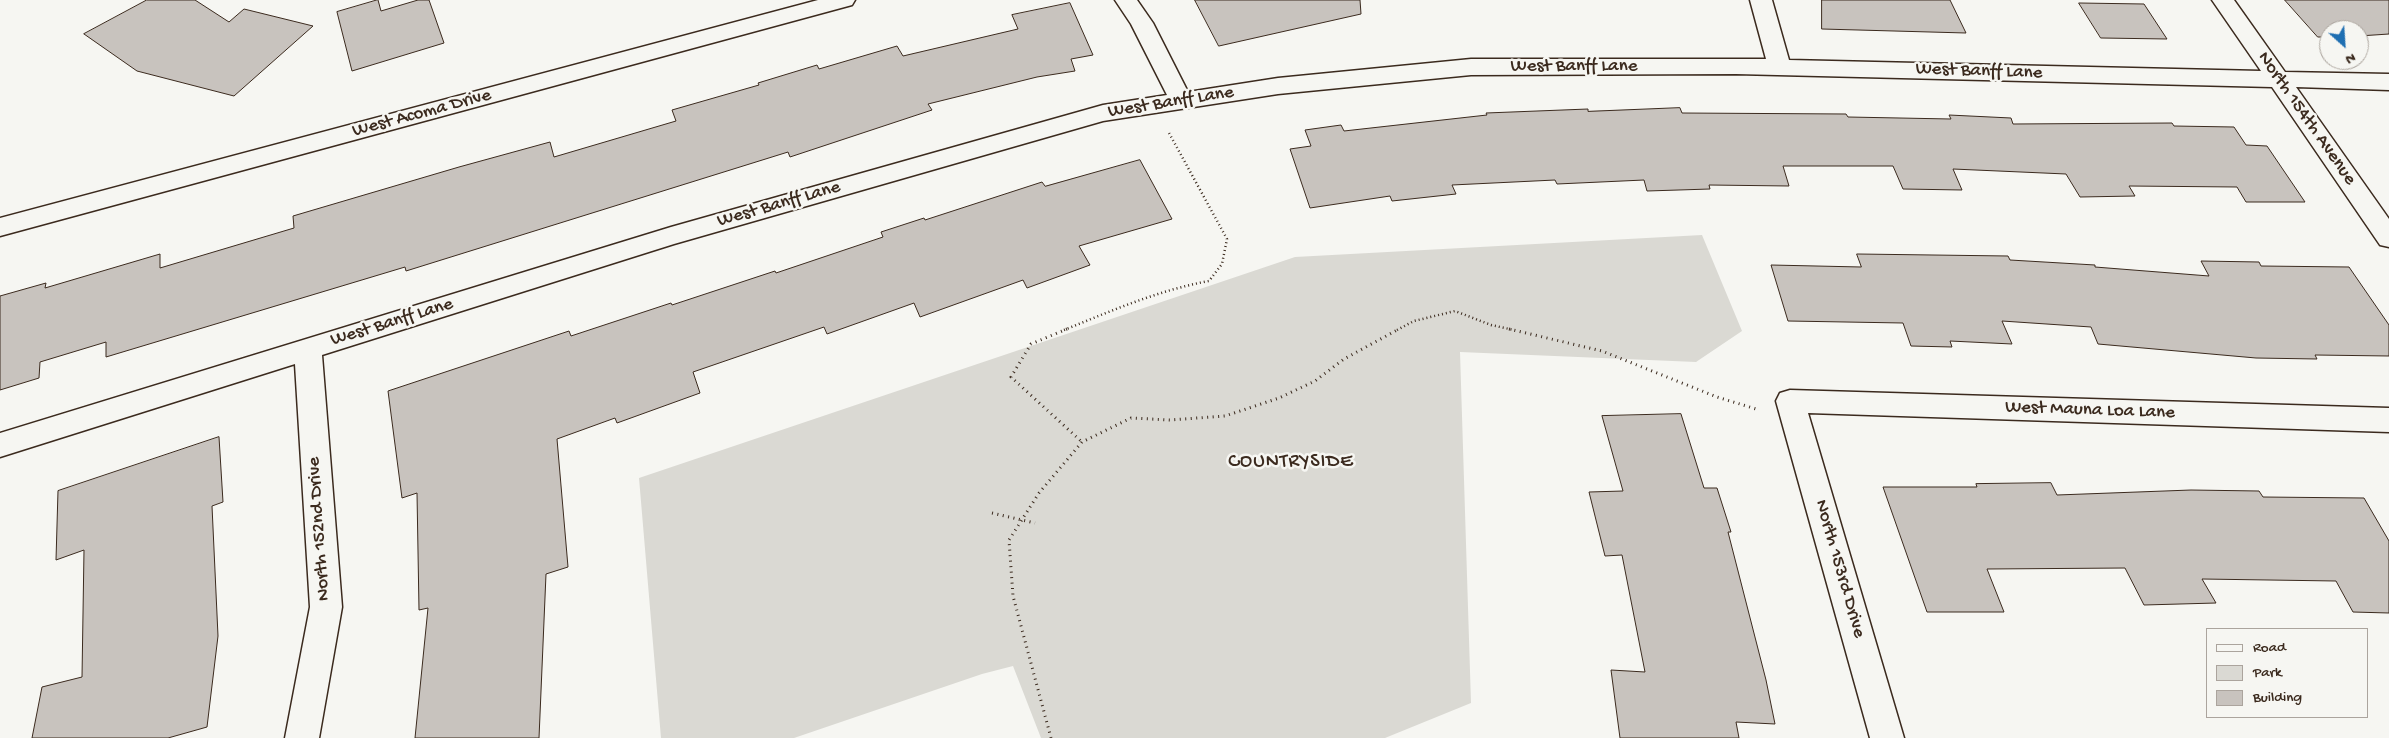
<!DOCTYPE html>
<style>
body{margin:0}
#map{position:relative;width:2389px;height:738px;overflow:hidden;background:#f6f6f2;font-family:"Gochi Hand",sans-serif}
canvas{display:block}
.legend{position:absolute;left:2206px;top:628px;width:162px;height:90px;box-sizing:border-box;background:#f6f6f2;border:1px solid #aba49d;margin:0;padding:6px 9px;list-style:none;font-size:15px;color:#3b2a1e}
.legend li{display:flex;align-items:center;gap:10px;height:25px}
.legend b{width:25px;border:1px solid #aba49d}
.north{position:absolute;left:2319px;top:20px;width:50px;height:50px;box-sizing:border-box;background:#f6f6f2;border:1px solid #aba49d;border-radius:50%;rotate:154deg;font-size:14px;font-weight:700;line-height:20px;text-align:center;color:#3b2a1e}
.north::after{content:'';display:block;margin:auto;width:18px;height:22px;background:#1f6fb2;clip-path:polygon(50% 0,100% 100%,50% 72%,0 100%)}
</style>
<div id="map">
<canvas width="2389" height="738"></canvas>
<ul class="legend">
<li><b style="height:6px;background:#f6f6f2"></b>Road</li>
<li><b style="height:14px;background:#dad9d3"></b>Park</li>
<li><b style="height:14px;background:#c8c3be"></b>Building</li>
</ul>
<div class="north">N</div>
</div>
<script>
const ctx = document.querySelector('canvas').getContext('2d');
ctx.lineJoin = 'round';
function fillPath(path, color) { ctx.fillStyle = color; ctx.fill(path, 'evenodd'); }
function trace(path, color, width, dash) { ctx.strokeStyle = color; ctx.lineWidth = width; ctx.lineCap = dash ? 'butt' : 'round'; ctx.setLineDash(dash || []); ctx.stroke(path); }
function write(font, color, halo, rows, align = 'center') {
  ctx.font = font + ' "Gochi Hand",sans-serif'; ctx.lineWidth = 5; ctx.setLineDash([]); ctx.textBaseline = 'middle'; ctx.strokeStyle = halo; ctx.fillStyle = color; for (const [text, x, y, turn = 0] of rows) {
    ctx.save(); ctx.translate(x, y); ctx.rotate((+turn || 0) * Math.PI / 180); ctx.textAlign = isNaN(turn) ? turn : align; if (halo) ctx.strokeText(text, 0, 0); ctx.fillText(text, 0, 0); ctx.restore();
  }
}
fillPath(new Path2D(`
 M1702,235L1742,331L1696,362L1460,352L1471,703L1385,738H1041L1013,666L982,674L794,738H661L639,478L1295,257Z`), '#dad9d3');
const building = new Path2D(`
 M147,0H195L229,22L244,9L313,26L234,96L137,71L84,34Z
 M378,0L381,11L418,0H429L444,43L352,71L337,12Z
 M1195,0H1360L1361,14L1219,46Z
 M1822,0H1950L1966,33L1822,29Z
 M2285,0H2389V34L2359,36V30H2329V37H2318Z
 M1070,3L1093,55L1071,59L1075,71L1037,77L928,104L932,110L790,157L788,152L406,271L405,267L106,357V342L40,362L39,378L0,390V296L46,283L45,288L160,254V268L294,228L293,216L459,167L550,142L554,157L676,121L672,110L759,85L758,83L817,65L819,69L897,46L903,56L1018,29L1012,15Z
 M2079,3L2144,4L2167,39L2101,38Z
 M1680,108L1682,113L1846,114L1848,117L1951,119L1949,115L2011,118L2013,124L2172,123L2174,126L2234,127L2246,145L2267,146L2305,202H2246L2237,187L2129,186L2135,196L2080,197L2066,174L1953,169L1962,190L1903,189L1893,166H1783L1789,186L1709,185L1710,189L1647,191L1644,180L1557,184L1555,180L1452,185L1456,194L1392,201L1390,196L1310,208L1290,149L1311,146L1305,130L1341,125L1344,131L1487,115L1486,113L1588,109V111Z
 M1140,160L1172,219L1079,246L1090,265L1027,288L1023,280L920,317L914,303L827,334L824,327L693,372L700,393L617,423L615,418L557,439L568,567L546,574L539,738H415L428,608L419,610L417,493L402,498L388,391L569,331L571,336L671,303L672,305L775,271L776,273L883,237L881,232L924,218L925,220L1042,182L1045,186Z
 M1857,254L2008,256L2010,260L2095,265V267L2209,276L2201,261L2259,262L2261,266L2349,267L2389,325V356L2315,355L2317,359L2256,358L2098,344L2091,327L2002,321L2012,344L1950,341L1952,347L1911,346L1903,323L1788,321L1771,265L1861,267Z
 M1681,414L1704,488H1717L1731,532H1728L1766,680L1775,724L1736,722L1739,738H1620L1611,670L1645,672L1622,555L1605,556L1589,492L1623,491L1602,416Z
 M219,437L223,502L212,506L218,636L207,727L168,738H32L42,687L82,677L84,550L56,560L58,491Z
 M2051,483L2057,495L2191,490L2259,491L2263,497L2364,498L2389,541V613L2353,612L2336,581L2202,579L2216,603L2144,605L2125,568L1987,569L2004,612H1927L1883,487H1977L1976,484Z`);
fillPath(building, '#c8c3be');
trace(building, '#3b2a1e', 1);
const street = new Path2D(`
 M1115,0H1137L1153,23L1188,92L1278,78L1471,59H1766L1750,0H1772L1789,60L2261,71L2212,0H2234L2285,72L2389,74V90L2296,87L2389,219V247L2380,245L2272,87L1736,74L1471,75L1278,94L1103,121L674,244L322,355L342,607L319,738H285L310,607L295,364L0,457V433L671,227L1103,105L1167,95L1131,24Z
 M1790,390L2389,408V432L1808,413L1904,738H1870L1776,401L1780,393Z`);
const secondary = new Path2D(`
 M818,0H855L852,5L0,236V218Z`);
trace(street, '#3b2a1e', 3);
trace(secondary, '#3b2a1e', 3);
trace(new Path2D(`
 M1064,330C1111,311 1159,290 1209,281L1222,264L1227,239L1169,133
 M1397,330L1414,321L1455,311L1491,325L1514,330`), '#3b2a1e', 2.5, [1, 3]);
trace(new Path2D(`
 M1067,329L1031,344L1011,377L1082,442
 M1509,329L1602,351L1717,397L1756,409
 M992,513L1035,523
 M1051,738L1013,596L1009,540L1039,493L1082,442L1131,418L1170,420L1225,416L1279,398L1315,381L1344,359L1399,329`), '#3b2a1e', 3, [1, 4.5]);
fillPath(street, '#f6f6f2');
fillPath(secondary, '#f6f6f2');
write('19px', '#3b2a1e', '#f6f6f2', [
 ["West Banff Lane",1574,67],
 ["West Banff Lane",1979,72,2],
 ["West Banff Lane",1171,103,-9],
 ["West Acoma Drive",422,114,-15],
 ["North 154th Avenue",2306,119,55],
 ["West Banff Lane",779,205,-16],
 ["West Banff Lane",392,323,-17],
 ["West Mauna Loa Lane",2090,411,2],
 ["North 152nd Drive",320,529,-94],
 ["North 153rd Drive",1839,569,74]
]);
ctx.letterSpacing = '1px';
write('20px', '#3b2a1e', '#f6f6f2', [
 ["COUNTRYSIDE",1291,463]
]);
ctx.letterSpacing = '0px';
</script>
